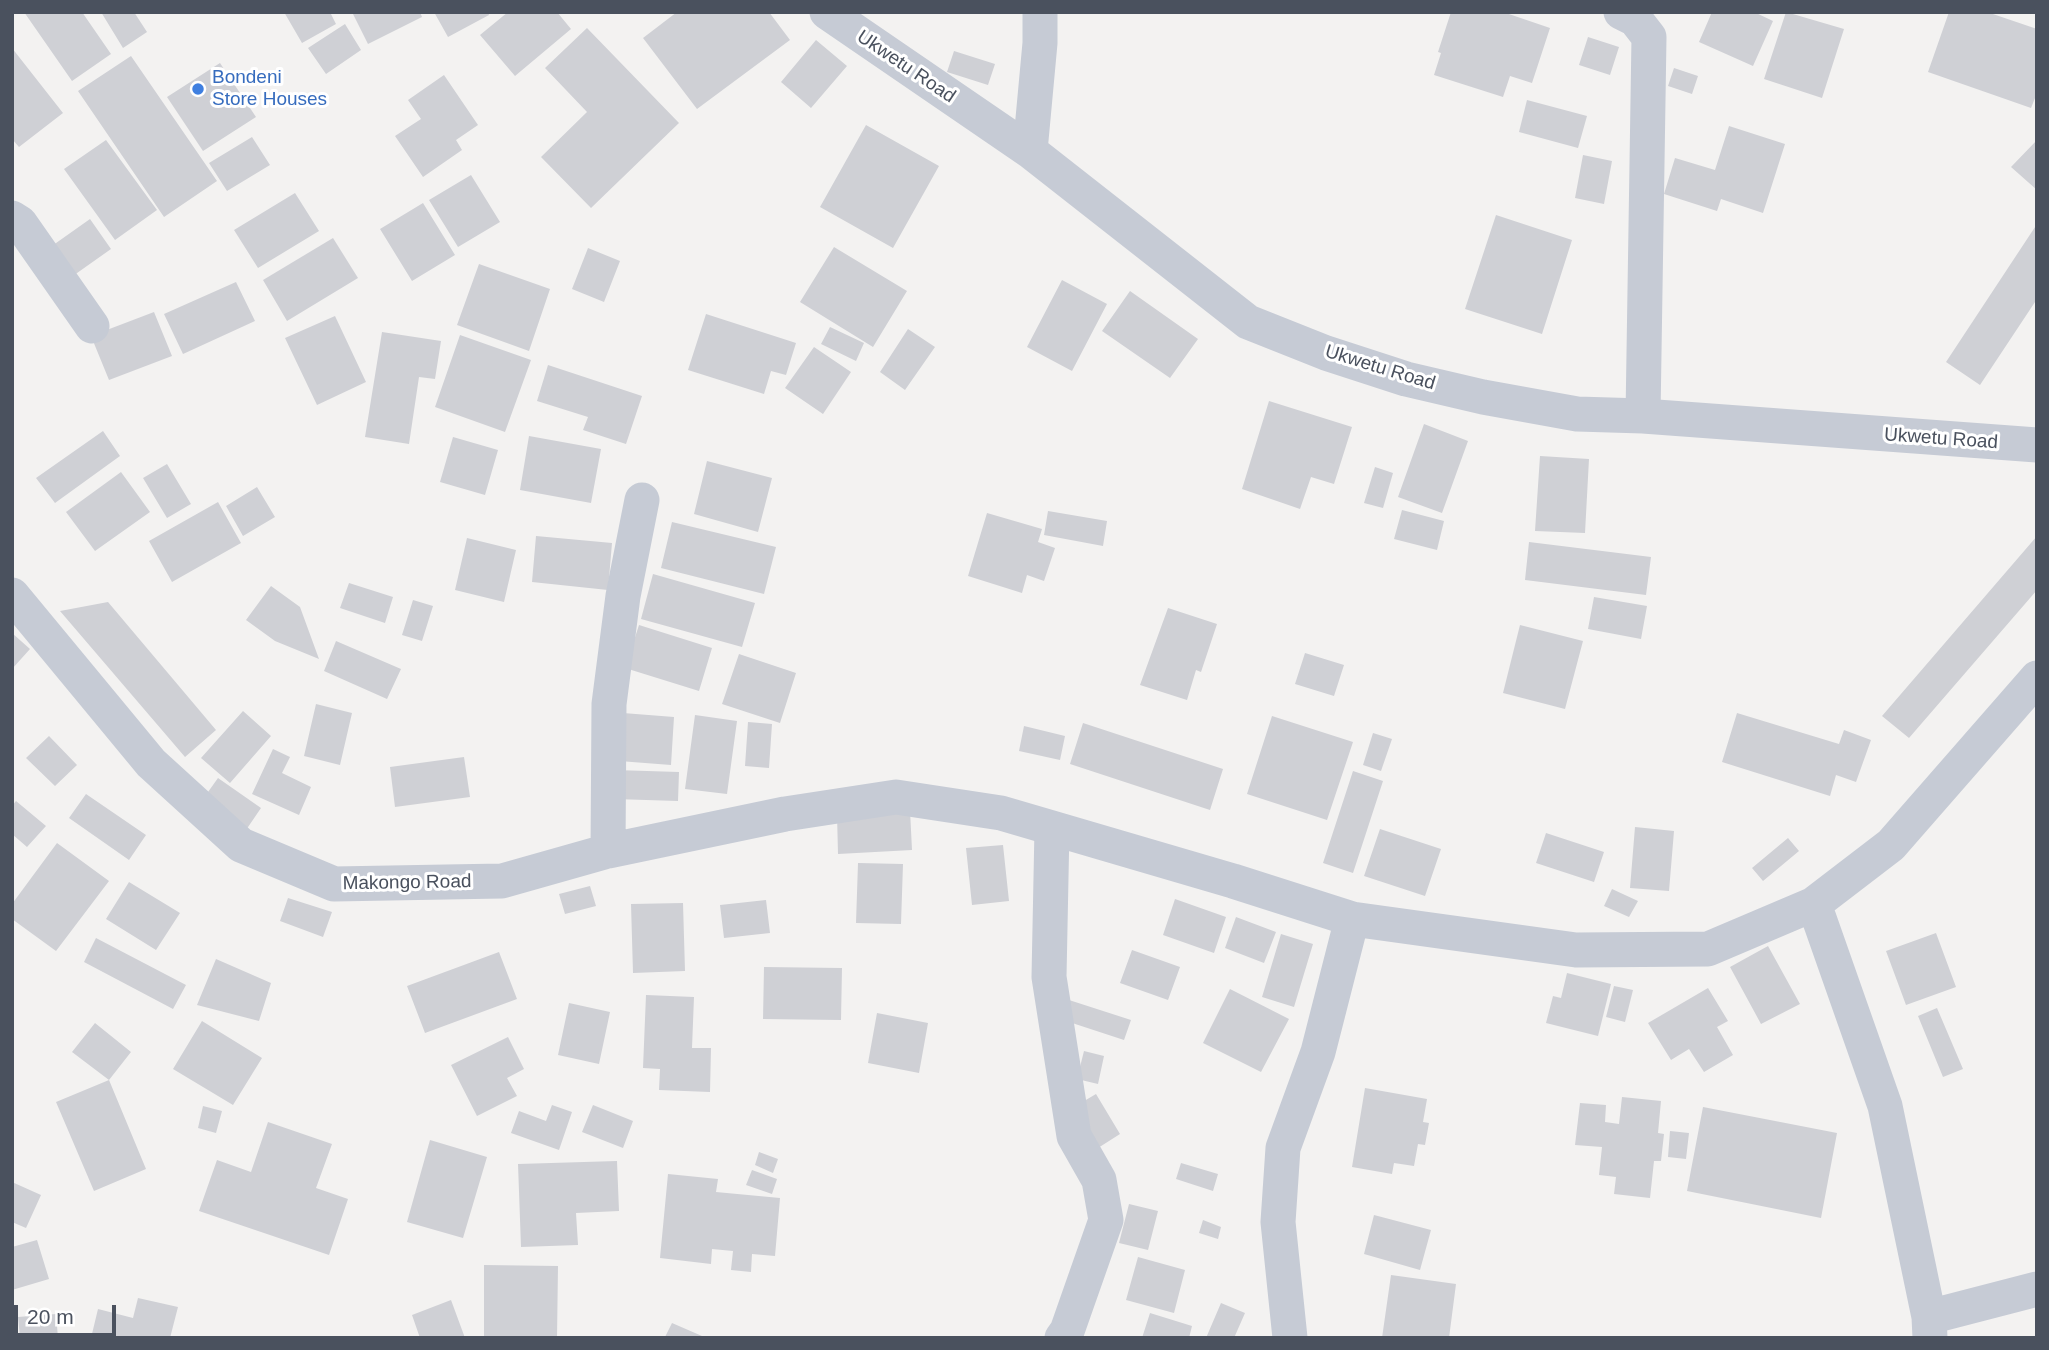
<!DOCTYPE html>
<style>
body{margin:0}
#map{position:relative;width:2049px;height:1350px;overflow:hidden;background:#f3f2f1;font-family:Helvetica,sans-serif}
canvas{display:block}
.frame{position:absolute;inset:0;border:14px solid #4a515e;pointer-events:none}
.scale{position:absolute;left:14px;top:1305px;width:102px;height:32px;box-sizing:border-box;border:4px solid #4a515e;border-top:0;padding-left:9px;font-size:21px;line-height:24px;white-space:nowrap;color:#4a515e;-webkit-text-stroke:5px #fff;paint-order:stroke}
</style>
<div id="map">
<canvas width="2049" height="1350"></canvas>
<div class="frame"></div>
<div class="scale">20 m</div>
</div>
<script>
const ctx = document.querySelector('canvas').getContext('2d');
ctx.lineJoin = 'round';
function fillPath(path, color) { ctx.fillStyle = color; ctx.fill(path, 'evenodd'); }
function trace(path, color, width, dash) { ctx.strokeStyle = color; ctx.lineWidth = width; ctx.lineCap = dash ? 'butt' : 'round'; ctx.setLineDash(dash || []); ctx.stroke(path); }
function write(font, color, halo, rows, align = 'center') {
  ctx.font = font + ' Helvetica,sans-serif'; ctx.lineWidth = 6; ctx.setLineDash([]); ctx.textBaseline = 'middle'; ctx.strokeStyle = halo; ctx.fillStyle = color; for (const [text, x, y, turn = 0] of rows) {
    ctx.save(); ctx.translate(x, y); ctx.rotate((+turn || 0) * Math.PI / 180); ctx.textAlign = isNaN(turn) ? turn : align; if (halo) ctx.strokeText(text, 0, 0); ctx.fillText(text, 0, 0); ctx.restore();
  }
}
fillPath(new Path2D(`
 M24,12H82L111,54L72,81Z
 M101,12H134L147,32L123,48Z
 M284,12H330L336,24L302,43Z
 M352,12H420L422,17L368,44Z
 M434,12H488L489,15L448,37Z
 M508,12H557L571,29L515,76L480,35Z
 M677,12H769L790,40L697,109L643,38Z
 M1451,12H1503L1550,28L1532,83L1510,76L1503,97L1434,75L1441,53L1438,52Z
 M1712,12H1754L1773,21L1753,66L1699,42Z
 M1786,12L1844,29L1822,98L1764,79Z
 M1949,12H1987L2037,29V93L2031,108L1928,72Z
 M345,24L361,50L326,74L308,48Z
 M587,28L679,123L591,208L541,157L587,112L545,68Z
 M1588,37L1619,47L1610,75L1579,65Z
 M816,40L847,66L811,108L781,82Z
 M12,48L63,113L19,147L12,139Z
 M954,51L995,64L988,85L947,72Z
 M131,56L217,181L164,217L78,91Z
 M220,63L256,117L203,151L167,97Z
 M1674,68L1698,76L1692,94L1668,86Z
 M444,75L478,125L456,140L462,150L423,177L395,136L421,119L408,100Z
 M1527,100L1587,116L1578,148L1519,132Z
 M866,125L939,166L893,248L820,207Z
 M1729,126L1785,144L1763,213L1721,199L1717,211L1664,194L1675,158L1715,170Z
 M252,137L270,165L227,191L209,163Z
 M106,140L157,210L115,240L64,169Z
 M2037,140V190L2011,167Z
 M1583,155L1612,161L1604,204L1575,198Z
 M471,175L500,222L458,247L429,200Z
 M295,193L319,231L258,268L234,230Z
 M423,203L455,255L412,281L380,229Z
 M1496,215L1572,240L1542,334L1465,309Z
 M90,219L111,249L70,278L49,248Z
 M2037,224V299L1980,385L1946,362Z
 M333,238L358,278L287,321L263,280Z
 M834,247L907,291L873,347L800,302Z
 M588,248L620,261L604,302L572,289Z
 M479,264L550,289L529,351L457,325Z
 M1062,280L1107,304L1072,371L1027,347Z
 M236,282L255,321L183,354L164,314Z
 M1130,291L1198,339L1170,378L1102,331Z
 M154,312L172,356L109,380L91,336Z
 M706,314L796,343L786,375L771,371L764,394L688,370Z
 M335,316L366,382L317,405L285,338Z
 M830,327L864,343L856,361L821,344Z
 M908,329L935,347L905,390L880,372Z
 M382,332L441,341L435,379L419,377L409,444L365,437Z
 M460,335L531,360L505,432L435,407Z
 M814,347L851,372L823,414L785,388Z
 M548,365L642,396L626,444L583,430L588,417L537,401Z
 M1269,401L1352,427L1334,484L1311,477L1300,509L1242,489Z
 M1424,424L1468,441L1442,513L1398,497Z
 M103,431L120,456L55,503L36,478Z
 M529,436L601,449L591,503L520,490Z
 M453,437L498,450L485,495L440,482Z
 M1540,456L1589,459L1585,533L1535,531Z
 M707,461L772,478L758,532L694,514Z
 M167,464L191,504L167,518L143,478Z
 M1375,467L1393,473L1383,508L1364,503Z
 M121,472L150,512L95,551L66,512Z
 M257,487L275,517L243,536L226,506Z
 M218,502L241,543L172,582L149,541Z
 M1402,510L1444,521L1437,550L1394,539Z
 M1048,511L1107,521L1103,546L1044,535Z
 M987,513L1042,529L1038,542L1055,548L1044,581L1027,575L1022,593L968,576Z
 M672,522L776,547L764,594L661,568Z
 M536,536L612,543L608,590L532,582Z
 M2037,536V590L1909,738L1882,716Z
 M467,538L516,550L504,602L455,590Z
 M1529,542L1651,557L1646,595L1525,580Z
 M653,574L755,603L742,647L641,619Z
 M349,583L393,597L385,623L340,608Z
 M271,586L300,607L319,659L275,641L246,620Z
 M1594,597L1647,606L1641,639L1588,629Z
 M413,600L433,606L422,641L402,635Z
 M108,602L216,730L185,757L60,611Z
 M1168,608L1217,624L1201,672L1196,670L1187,700L1140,685Z
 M639,625L712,648L699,691L625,668Z
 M1520,625L1583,641L1565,709L1503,693Z
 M12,633L30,649L12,669Z
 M336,641L401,669L387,699L324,671Z
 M1305,653L1344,665L1334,696L1295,684Z
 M739,654L796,673L780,723L722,704Z
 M316,704L352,713L340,765L304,756Z
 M243,711L271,736L230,783L201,758Z
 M623,713L674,717L671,765L619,761Z
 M1737,713L1839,744L1844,730L1871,740L1856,782L1836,775L1830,796L1722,762Z
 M695,715L737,721L727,794L685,789Z
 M1272,716L1353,742L1327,820L1247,794Z
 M748,722L772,724L769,768L745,766Z
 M1083,723L1223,769L1210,810L1070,764Z
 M1024,726L1065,736L1060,760L1019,751Z
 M1373,733L1392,739L1381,771L1363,765Z
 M49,736L77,765L55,786L26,758Z
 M273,749L290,757L282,773L311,787L299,815L252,794Z
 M464,757L470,797L395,807L390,767Z
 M615,770L679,772L678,801L614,799Z
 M1353,771L1383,781L1353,873L1323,863Z
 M218,778L261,808L246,830L203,799Z
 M86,794L146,835L129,860L69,818Z
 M16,801L46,826L27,847L12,834V806Z
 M910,810L912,850L838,854L837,814Z
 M1635,827L1674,831L1669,891L1630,888Z
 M1380,829L1441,849L1425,896L1364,876Z
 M1546,833L1604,852L1594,882L1536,863Z
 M1788,838L1799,851L1763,881L1752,868Z
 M57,843L109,881L56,951L12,919V904Z
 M1003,845L1009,901L972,905L966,848Z
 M858,863L903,864L901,924L856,923Z
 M129,882L180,913L156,950L106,919Z
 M590,886L596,906L565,914L559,894Z
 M1612,889L1638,901L1629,917L1604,906Z
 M288,898L332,912L323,937L280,921Z
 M1175,899L1226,917L1214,953L1163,935Z
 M766,900L770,933L724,938L720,905Z
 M683,903L685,971L633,973L631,904Z
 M1236,917L1276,932L1264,963L1225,948Z
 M1936,933L1956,987L1906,1005L1886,951Z
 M1281,934L1313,944L1294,1007L1262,997Z
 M96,938L186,985L173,1009L84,962Z
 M1768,946L1800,1004L1761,1024L1730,967Z
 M1132,950L1180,967L1168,1000L1120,983Z
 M499,952L517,999L425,1033L407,986Z
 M216,959L271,983L259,1021L197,1005Z
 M764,967L842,968L841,1020L763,1019Z
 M1567,973L1611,984L1598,1036L1546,1023L1553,996L1561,998Z
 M1614,986L1633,990L1625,1022L1606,1017Z
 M1708,988L1728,1021L1717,1027L1733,1055L1704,1072L1689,1049L1671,1060L1648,1023Z
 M1230,989L1289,1019L1261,1072L1203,1043Z
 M646,995L694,997L692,1048H711L710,1092L659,1090L660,1069L643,1068Z
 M1069,1000L1131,1020L1124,1040L1063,1020Z
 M569,1003L610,1012L599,1064L558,1055Z
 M1937,1008L1963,1069L1943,1077L1918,1016Z
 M877,1013L928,1023L919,1073L868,1063Z
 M202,1021L262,1058L233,1105L173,1069Z
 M95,1023L131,1052L109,1080L72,1052Z
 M508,1037L524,1069L507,1078L517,1096L477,1116L451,1065Z
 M1084,1051L1104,1056L1098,1084L1077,1079Z
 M109,1080L146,1169L94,1191L56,1102Z
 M1365,1088L1427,1099L1423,1122L1429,1123L1425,1145L1418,1144L1414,1166L1394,1163L1392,1174L1352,1167Z
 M1096,1094L1120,1134L1098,1148L1074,1107Z
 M1622,1097L1661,1101L1658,1133L1664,1134L1661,1161H1654L1650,1198L1614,1194L1616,1177L1599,1175L1602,1147L1575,1145L1580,1103L1606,1105L1605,1122L1619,1124Z
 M552,1105L572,1112L559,1150L511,1133L519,1111L546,1121Z
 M593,1105L633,1121L623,1148L582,1132Z
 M203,1106L222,1111L216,1133L198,1128Z
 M1703,1107L1837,1133L1821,1218L1687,1191Z
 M268,1122L332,1144L316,1188L348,1199L329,1255L199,1211L217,1160L251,1172Z
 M1670,1131L1689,1133L1686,1159L1668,1157Z
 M430,1140L487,1157L463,1238L407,1222Z
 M759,1152L778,1159L773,1173L755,1165Z
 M617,1161L619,1211L576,1213L578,1245L521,1247L518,1164Z
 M1181,1163L1218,1174L1213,1191L1176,1179Z
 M752,1170L777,1179L772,1194L746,1185Z
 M668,1174L718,1179L716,1192L780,1198L775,1256L752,1254L751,1272L731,1270L733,1251L712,1249L711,1264L660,1258Z
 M12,1182L41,1195L26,1228L12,1222Z
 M1129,1204L1158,1211L1148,1250L1119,1243Z
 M1374,1215L1431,1230L1420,1270L1364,1254Z
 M1203,1220L1221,1227L1218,1239L1199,1233Z
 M37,1240L49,1279L12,1290V1247Z
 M1138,1257L1185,1270L1174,1313L1126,1300Z
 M484,1265L558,1266L557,1338H484Z
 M1391,1275L1456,1284L1449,1338H1382Z
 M138,1298L178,1307L170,1338H91L98,1309L133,1318Z
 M451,1300L465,1338H420L412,1315Z
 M1221,1303L1245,1313L1234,1338H1206Z
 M1150,1313L1192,1326L1189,1338H1142Z
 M56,1314L58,1338H20L18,1317Z
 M672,1323L702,1336L701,1338L665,1337Z`), '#cfd0d5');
trace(new Path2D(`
 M827,12L1030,151L1248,322L1326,353L1406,379L1483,397L1577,414L1643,416L2037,445
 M1621,12L1635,19L1649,37L1643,416
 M1030,151L1040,43V12
 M12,218L20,223L92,326
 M12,595L151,763L241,845L334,884L502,881L608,851L785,814L896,797L1001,813L1233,881L1352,919L1576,950L1708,949L1814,904L1891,845L2037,678
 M1052,828L1049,977L1074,1136L1099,1180L1106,1220L1067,1331L1062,1338
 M608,851L609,704L623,596L642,500
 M1814,904L1885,1106L1929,1317L1930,1338
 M1929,1317L2037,1289
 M1290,1338L1278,1222L1283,1148L1318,1052L1352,919`), '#c6cbd5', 35);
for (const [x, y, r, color] of [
 [198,89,7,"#3f7fe0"]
]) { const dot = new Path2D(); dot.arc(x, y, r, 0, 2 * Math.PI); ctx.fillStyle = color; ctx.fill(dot); trace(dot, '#fff', 2.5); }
write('19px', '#4a515e', '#fff', [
 ["Ukwetu Road",906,67,34],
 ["Ukwetu Road",1380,368,17],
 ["Ukwetu Road",1941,439,4],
 ["Makongo Road",407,883,-1]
]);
write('19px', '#366cbe', '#fff', [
 ["Bondeni",212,78],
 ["Store Houses",212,100]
], 'left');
</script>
